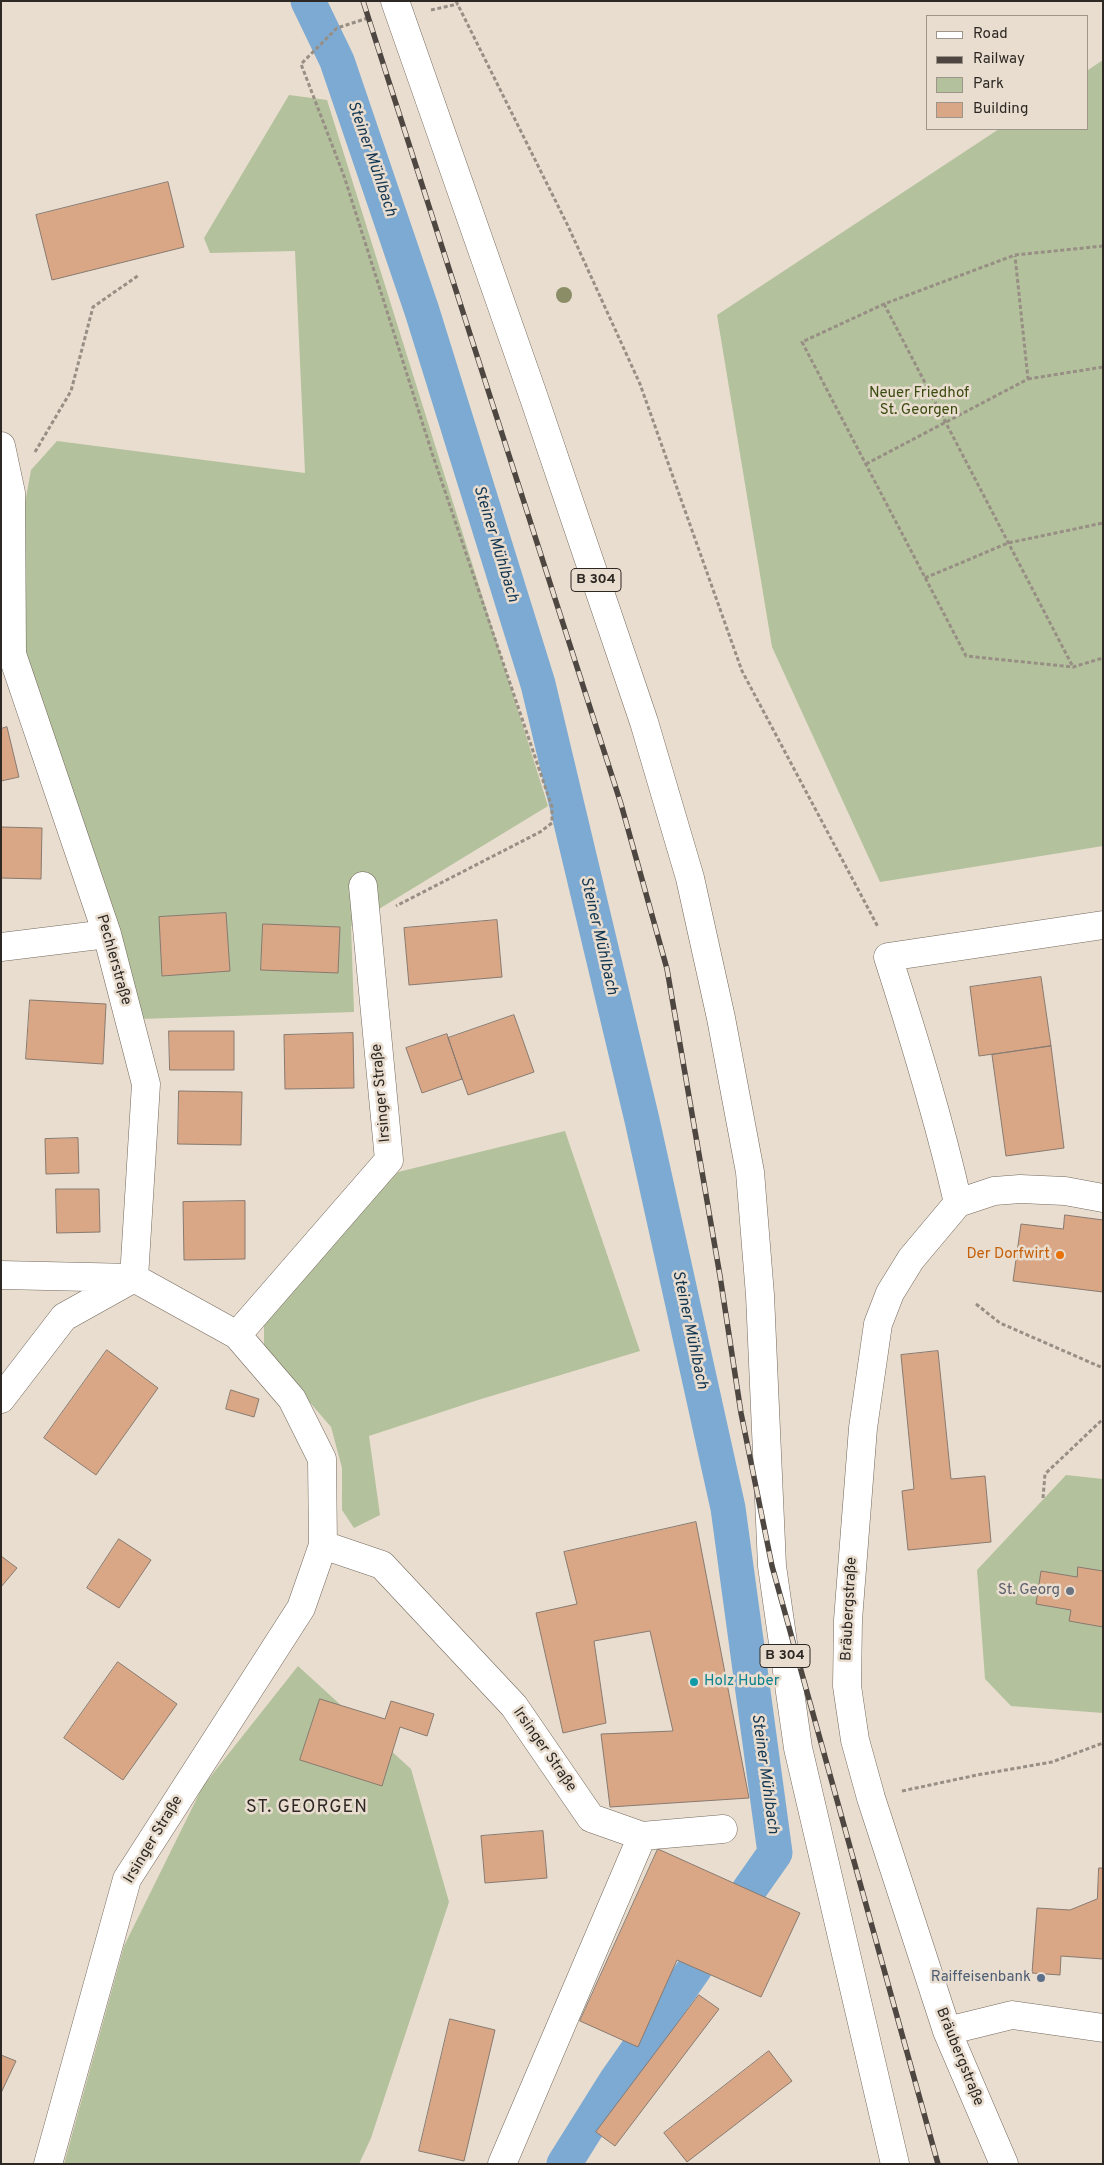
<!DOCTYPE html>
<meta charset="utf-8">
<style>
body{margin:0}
#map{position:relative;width:1104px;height:2165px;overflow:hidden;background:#e9ddcf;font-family:Overpass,sans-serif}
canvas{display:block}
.frame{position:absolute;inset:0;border:2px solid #2d2823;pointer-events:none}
.legend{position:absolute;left:926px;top:15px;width:162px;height:115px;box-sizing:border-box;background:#e9ddcf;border:1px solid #9e958a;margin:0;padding:6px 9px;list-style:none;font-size:15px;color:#2d2823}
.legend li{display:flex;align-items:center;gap:10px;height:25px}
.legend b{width:25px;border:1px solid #9e958a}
</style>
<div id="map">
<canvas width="1104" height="2165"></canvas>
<div class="frame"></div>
<ul class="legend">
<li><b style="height:6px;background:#fff"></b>Road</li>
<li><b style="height:6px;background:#4e4741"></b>Railway</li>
<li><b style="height:14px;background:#b4c19d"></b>Park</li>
<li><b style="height:14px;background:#d9a785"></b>Building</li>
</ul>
</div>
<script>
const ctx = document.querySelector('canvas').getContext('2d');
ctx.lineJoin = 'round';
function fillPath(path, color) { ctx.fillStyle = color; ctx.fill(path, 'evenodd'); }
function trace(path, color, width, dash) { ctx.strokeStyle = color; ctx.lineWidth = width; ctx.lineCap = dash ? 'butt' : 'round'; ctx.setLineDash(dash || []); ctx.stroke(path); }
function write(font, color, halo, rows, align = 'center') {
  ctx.font = font + ' Overpass,sans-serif'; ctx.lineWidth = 5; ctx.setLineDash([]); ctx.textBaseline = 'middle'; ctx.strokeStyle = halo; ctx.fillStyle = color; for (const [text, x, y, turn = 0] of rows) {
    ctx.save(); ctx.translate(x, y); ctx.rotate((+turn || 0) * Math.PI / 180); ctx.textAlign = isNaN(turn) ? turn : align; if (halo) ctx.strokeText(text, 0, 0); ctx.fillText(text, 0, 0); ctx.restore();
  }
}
fillPath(new Path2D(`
 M1103,60V846L880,882L772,647L717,315L999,129H1088V70Z
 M289,95L327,100L548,806L351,926L354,1012L140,1019L24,652L21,525L31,470L57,441L305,473L295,251L210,253L204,238Z
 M565,1131L640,1351L478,1400L369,1436L380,1515L354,1528L342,1510V1468L331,1427L264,1349V1315L398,1172Z
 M1066,1475L1103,1479V1713L1011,1706L985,1679L977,1570Z
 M298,1666L411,1769L449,1902L371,2138L359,2164H64L124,1946L203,1786Z`), '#b4c19d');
trace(new Path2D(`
 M308,1L337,61L422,311L538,684L642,1120L728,1508L775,1853L749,1890
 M564,2164L616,2081L695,1968`), '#7daad2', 35);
const building = new Path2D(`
 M168,182L184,247L52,280L36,215Z
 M7,727L19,777L1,781V729Z
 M1,827L42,828L41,879L1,878Z
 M226,913L230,971L162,976L159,917Z
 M497,920L502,977L409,985L404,928Z
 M263,924L340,927L338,973L261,970Z
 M1041,977L1051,1046L979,1056L970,987Z
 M30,1000L106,1004L103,1064L26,1059Z
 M514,1015L534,1072L468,1095L448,1038Z
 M169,1031H234V1070H170Z
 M353,1033L354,1088L285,1089L284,1035Z
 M447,1034L462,1079L422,1093L406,1048Z
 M1051,1046L1064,1148L1006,1156L992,1055Z
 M179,1091L242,1092L241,1145L178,1144Z
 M78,1138L79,1173L46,1174L45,1139Z
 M56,1189H99L100,1232L57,1233Z
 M245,1201V1259L184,1260L183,1202Z
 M1065,1215L1103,1220V1292L1013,1281L1021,1224L1063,1229Z
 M107,1350L158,1388L96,1475L44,1438Z
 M938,1351L951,1479L985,1476L991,1542L908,1550L902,1491L914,1489L901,1355Z
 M231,1390L259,1399L254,1417L226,1409Z
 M696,1522L749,1798L610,1807L601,1734L673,1731L650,1631L594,1641L606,1723L563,1733L536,1613L577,1604L564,1552Z
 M119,1539L151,1560L119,1608L87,1588Z
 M1,1556L17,1568L1,1587Z
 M1078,1567L1103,1571V1627L1069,1621L1071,1610L1036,1604L1041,1571L1077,1577Z
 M118,1662L177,1704L123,1780L64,1738Z
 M320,1699L385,1719L391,1701L434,1714L427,1736L400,1727L382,1786L300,1760Z
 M543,1831L547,1878L485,1883L481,1836Z
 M658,1849L800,1913L761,1997L677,1960L638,2047L580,2021Z
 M1099,1868H1103V1959L1061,1956L1060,1975L1032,1973L1037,1908L1070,1910L1097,1899Z
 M699,1995L719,2009L615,2146L596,2132Z
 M450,2019L495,2030L464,2161L419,2151Z
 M769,2051L792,2081L687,2162L664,2133Z
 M1,2055L16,2061L1,2093Z`);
fillPath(building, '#d9a785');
trace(building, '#887a70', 1);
const minor = new Path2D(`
 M1,446L11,493L12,654L107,934L146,1084L134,1278L64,1317L1,1399
 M1,947L107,934
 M958,1203C939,1119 914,1038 888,957L1103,925
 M1,1275L134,1278L237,1335L292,1399L322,1459L323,1545L301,1608L127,1879L48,2164
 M237,1335L389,1160L363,886
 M323,1545L382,1565L514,1706L591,1818L642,1836L723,1829
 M947,2031L1012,2015L1103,2028
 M502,2164L642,1836
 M1004,2164L947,2031L871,1798L855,1740L847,1686L848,1620L863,1428L878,1324L890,1293L911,1259L958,1203L994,1191L1020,1189L1065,1191L1103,1198`);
const major = new Path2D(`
 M395,1L533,395L644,722L690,878L721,1018L750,1172L760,1295L772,1566L798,1748L895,2164`);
trace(minor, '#74695d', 29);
trace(major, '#74695d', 29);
trace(new Path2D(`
 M456,1L568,226L640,384L742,671L878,927
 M431,10L458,4
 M368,18L337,28L301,64L344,176L432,453L552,807V823L540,832L396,906
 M1103,246L1015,255L884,304L802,342L966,656L1073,667L1103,658
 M884,304L1073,667
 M1028,379L1103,367
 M35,452L71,391L93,307L139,275
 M866,464L1028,379L1015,256
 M925,578L1008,543L1103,523
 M976,1304L1000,1323L1103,1368
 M1043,1498L1045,1474L1103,1419
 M902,1791L977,1775L1052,1762L1103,1743`), '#978e84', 3, [4, 2.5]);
trace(minor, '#fff', 28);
trace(major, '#fff', 28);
const rail = new Path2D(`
 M363,1L621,804L667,969L720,1276L741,1413L772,1566L938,2164`);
trace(rail, '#4e4741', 5.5);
trace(rail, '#e9ddcf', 4, [11]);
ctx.fillStyle = '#8a8d66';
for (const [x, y] of [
 [564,295]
]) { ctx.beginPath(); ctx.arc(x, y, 8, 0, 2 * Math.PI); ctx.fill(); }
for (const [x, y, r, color] of [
 [1060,1255,5,"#e8710a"],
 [1070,1591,5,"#6b7280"],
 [694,1682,5,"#0f9aa8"],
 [1041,1978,5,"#5c6f8a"]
]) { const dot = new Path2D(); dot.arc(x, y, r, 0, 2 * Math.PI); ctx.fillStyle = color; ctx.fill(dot); trace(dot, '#e9ddcf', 2); }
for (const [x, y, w] of [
 [596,580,50],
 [785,1656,50]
]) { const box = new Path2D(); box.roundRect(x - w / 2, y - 11.5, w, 23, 4); ctx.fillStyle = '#e9ddcf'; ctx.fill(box); trace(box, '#2d2823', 1); }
write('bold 14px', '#2d2823', null, [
 ["B 304",596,580],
 ["B 304",785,1656]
]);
write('15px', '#3c4c11', '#e9ddcf', [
 ["Neuer Friedhof",919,394],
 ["St. Georgen",919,411]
]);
write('15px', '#2d2823', '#e9ddcf', [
 ["Pechlerstraße",113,960,74],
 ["Irsinger Straße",382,1093,-95],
 ["Bräubergstraße",850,1609,-87],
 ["Irsinger Straße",544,1750,55],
 ["Irsinger Straße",154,1840,-59],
 ["Bräubergstraße",959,2057,68]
]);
write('15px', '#c56008', '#e9ddcf', [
 ["Der Dorfwirt",1050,1255]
], 'right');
write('15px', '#5b616d', '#e9ddcf', [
 ["St. Georg",1060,1591]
], 'right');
write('15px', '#0d838f', '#e9ddcf', [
 ["Holz Huber",704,1682]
], 'left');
write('15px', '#4e5e75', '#e9ddcf', [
 ["Raiffeisenbank",1031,1978]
], 'right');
write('italic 16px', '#123550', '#e9ddcf', [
 ["Steiner Mühlbach",371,159,71],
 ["Steiner Mühlbach",495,544,73],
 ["Steiner Mühlbach",598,936,77],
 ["Steiner Mühlbach",689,1330,78],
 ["Steiner Mühlbach",764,1774,82]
]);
ctx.letterSpacing = '1px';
write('18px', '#2d2823', '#e9ddcf', [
 ["ST. GEORGEN",307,1808]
]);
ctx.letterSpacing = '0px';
</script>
